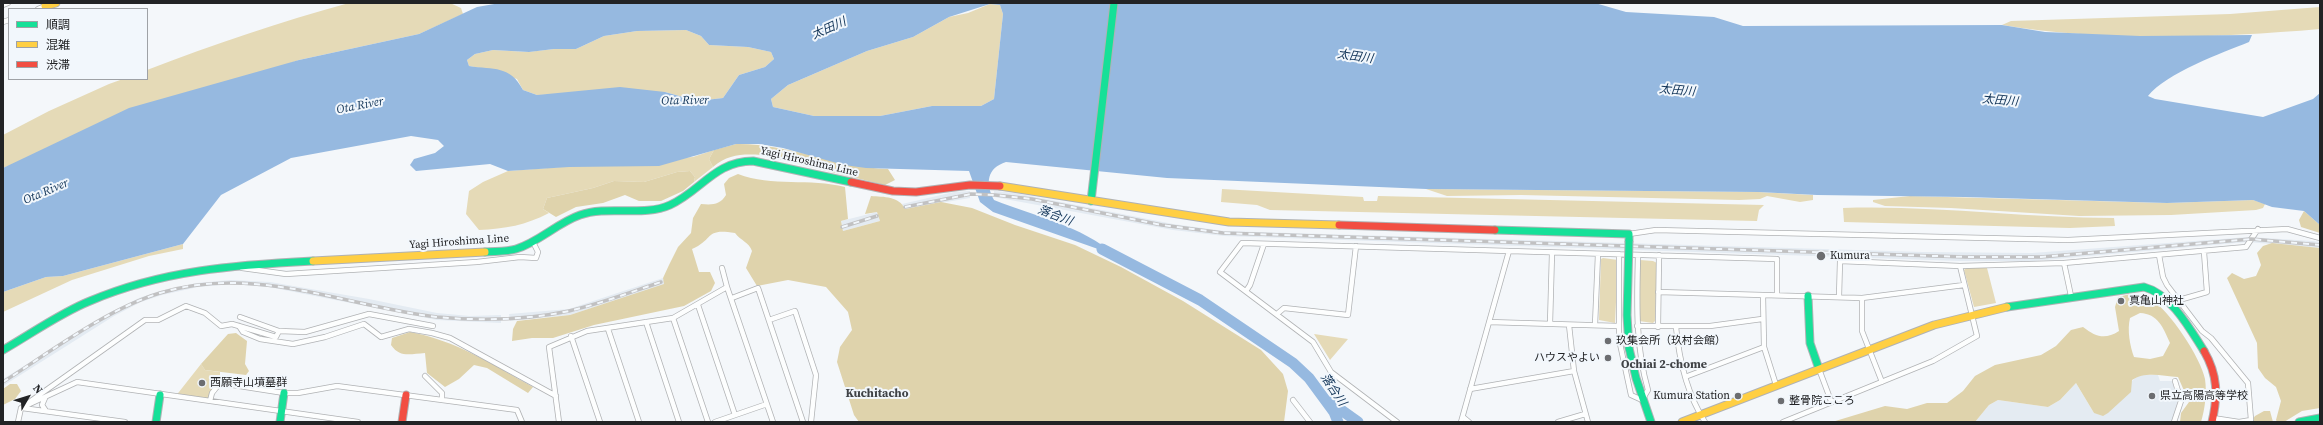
<!DOCTYPE html>
<meta charset="utf-8">
<style>
body{margin:0}
#map{position:relative;width:2323px;height:425px;overflow:hidden;background:#f4f7fa;font-family:"Source Serif 4","Noto Sans JP",serif}
canvas{display:block}
.frame{position:absolute;inset:0;border:4px solid #222325;pointer-events:none}
.legend{position:absolute;left:8px;top:8px;width:140px;height:72px;box-sizing:border-box;background:#f2f7fc;border:1px solid #9fa2a6;margin:0;padding:5px 7px;list-style:none;font-size:12px;color:#222325}
.legend li{display:flex;align-items:center;gap:8px;height:20px}
.legend b{width:20px;border:1px solid #9fa2a6}
.north{position:absolute;left:8px;top:377px;width:40px;height:40px;-webkit-text-stroke:3px #f2f7fc;paint-order:stroke;rotate:51deg;font-size:11px;font-weight:700;line-height:16px;text-align:center;color:#222325}
.north::after{content:'';display:block;margin:auto;width:14px;height:18px;background:#222325;clip-path:polygon(50% 0,100% 100%,50% 72%,0 100%)}
</style>
<div id="map">
<canvas width="2323" height="425"></canvas>
<div class="frame"></div>
<ul class="legend">
<li><b style="height:5px;background:#16e098"></b>順調</li>
<li><b style="height:5px;background:#ffcf43"></b>混雑</li>
<li><b style="height:5px;background:#f24e42"></b>渋滞</li>
</ul>
<div class="north">N</div>
</div>
<script>
const ctx = document.querySelector('canvas').getContext('2d');
ctx.lineJoin = 'round';
function fillPath(path, color) { ctx.fillStyle = color; ctx.fill(path, 'evenodd'); }
function trace(path, color, width, dash) { ctx.strokeStyle = color; ctx.lineWidth = width; ctx.lineCap = dash ? 'butt' : 'round'; ctx.setLineDash(dash || []); ctx.stroke(path); }
function write(font, color, halo, rows, align = 'center') {
  ctx.font = font + ' "Source Serif 4","Noto Sans JP",serif'; ctx.lineWidth = 4; ctx.setLineDash([]); ctx.textBaseline = 'middle'; ctx.strokeStyle = halo; ctx.fillStyle = color; for (const [text, x, y, turn = 0] of rows) {
    ctx.save(); ctx.translate(x, y); ctx.rotate((+turn || 0) * Math.PI / 180); ctx.textAlign = isNaN(turn) ? turn : align; if (halo) ctx.strokeText(text, 0, 0); ctx.fillText(text, 0, 0); ctx.restore();
  }
}
fillPath(new Path2D(`
 M970,191V198L905,209L902,204L954,192Z
 M994,191L1015,193L1173,224L1224,231L1923,252L2032,253L2249,237L2312,241L2320,242V248L2247,242L2033,261H1959L1285,238L1224,236L1173,230L994,197Z
 M877,212L880,221L843,231L841,221Z
 M663,278L665,284L658,287L570,315L510,321L509,314L569,309Z
 M231,280L270,282L369,299L437,313L470,316L501,315V323L437,320L269,287L232,284L198,287L162,295L141,302L114,316L3,386V379L111,312L139,298L160,291L197,283Z
 M2139,375H2158L2160,381H2172L2178,400L2172,422H1975L1989,405L1998,400L2048,407L2060,400L2076,383L2094,413Z`), '#e4ebf2');
fillPath(new Path2D(`
 M349,3H450L461,8L463,14L419,34L299,60L3,168V135L49,111L109,84L123,79H147V70C214,44 280,22 349,3Z
 M990,4L1000,5L1003,14L994,99L981,106H932L880,116H814L773,107L771,99L788,85L867,51L913,37L949,17L968,13Z
 M2320,7V29C2215,38 2106,42 2002,25L2011,21L2230,14Z
 M686,30L701,36L709,45L748,47L771,52L774,59L765,67L739,75L723,98L697,101L665,92L537,95L523,90L517,79L486,69L469,66L467,60L475,54L493,50L528,52L554,49H576L604,36L637,31Z
 M714,150L709,159L713,167L694,182L695,177L690,171L677,172L644,182L614,181L593,188L547,198L543,209L549,213C526,225 505,229 479,230L466,214L469,191L483,182L508,171L693,157Z
 M1222,189L1363,197L1364,201H1377L1378,196L1764,205L1759,210L1757,221L1270,210L1257,205L1221,202Z
 M1426,189L1758,192L1813,195V200L1800,202L1767,196L1760,199L1739,200L1521,195L1447,196Z
 M1910,196L2167,203L2253,200L2265,204L2263,208L2256,210L2171,215L2079,216L1951,208L1885,206L1873,202V200Z
 M1843,208C1933,205 2023,218 2114,218L2115,226L2070,228L1844,222Z
 M183,244V249L149,256L72,280L3,312V292L46,277L63,276Z
 M1603,258L1618,260L1615,323L1599,320L1601,259Z
 M1640,260L1653,261L1657,263L1655,321L1653,323L1639,321Z
 M1966,268H1987L1996,303L1974,307L1964,270Z
 M1314,334L1348,339L1330,360Z
 M201,364L205,370L220,372V383L210,401L175,397Z`), '#e5dab7');
fillPath(new Path2D(`
 M736,144C788,143 836,167 888,169L895,180L885,185L761,155C743,154 728,154 713,167L709,159L714,150Z
 M690,171L695,177L694,182L683,191L661,201H639L625,195L603,203L576,207L556,217L543,209L547,198L593,188L614,181L644,182L677,172Z
 M738,174C772,187 810,178 845,187L848,219L841,221L843,231L880,221L877,212L865,214L871,196C884,197 899,196 905,209L941,202L972,208L1015,225L1075,245L1121,267L1183,301L1261,350L1283,374L1288,391L1284,422H859L854,415L837,362L840,347L852,330L848,312L826,287L788,280L757,286L746,268L752,251C749,242 741,241 735,233C704,228 715,239 692,249L699,272H710L715,283L711,291L684,306L594,325L553,338H532L512,341L513,329L517,321L570,315L664,284L663,278L669,265L678,247L691,233L693,218L701,204C712,205 720,205 726,195L724,184L729,178Z
 M2304,211L2320,225V233L2301,227L2299,220Z
 M2272,243L2320,248V408L2302,411L2284,422H2277L2276,420L2281,401L2276,387L2265,378L2258,368L2257,343L2227,278L2232,273L2244,279L2256,276L2261,265L2257,253L2263,246Z
 M2130,294C2138,295 2144,295 2151,299C2169,310 2201,358 2205,379C2207,393 2205,409 2201,422H2180L2181,413L2189,402L2178,377C2163,376 2145,371 2132,380L2131,392L2108,413L2103,416L2094,413L2076,383L2060,400L2048,407L1998,400L1989,405L1975,422H1832L1885,406L1907,409L1927,403H1947L1963,391L1975,376L1995,365L2041,355L2056,346L2071,330L2083,327C2096,337 2105,340 2119,331L2115,307L2118,297ZM2140,313C2158,314 2163,327 2170,343L2163,356L2150,359L2134,357C2130,346 2127,330 2130,318Z
 M410,332C455,340 493,365 533,387L528,393L487,368L474,365L459,379L445,387L427,373L425,353C410,354 400,358 391,345L392,338Z
 M236,333L247,341L245,364L249,371L246,375L205,370L201,364L228,334Z
 M10,384H17L21,391L15,399L3,405V389Z
 M2264,411H2270L2273,422H2251L2255,416Z`), '#dfd3ac');
fillPath(new Path2D(`
 M500,3H1595L1626,12L1714,17L1743,26L2002,25L2045,32L2140,36L2252,35L2249,42C2222,53 2166,73 2148,96L2155,99L2263,117L2313,99L2320,93V225L2304,211L2272,207L2253,200L2167,203L1965,197L1817,195L1758,192L1426,189L1167,178L1006,162C987,168 985,183 994,200C1034,216 1082,226 1115,255L993,212L980,202L969,171L866,168L844,165L783,148L759,144H736L659,166L569,167L508,171L490,164L416,171L410,165L414,159L435,153L444,146L438,140L411,136L291,158L221,195L183,244L63,276L46,277L3,292V168L129,108L299,60L419,34L477,7ZM990,4L1000,5L1003,14L994,99L981,106H932L880,116H814L773,107L771,99L788,85L867,51L913,37L949,17ZM686,30L701,36L709,45L748,47L771,52L774,59L765,67L739,75L723,98L697,101L665,92L620,87L537,95L523,90C510,65 494,70 469,66L467,60L475,54L493,50L529,52L554,49H576L604,36L637,31Z`), '#96b9e0');
trace(new Path2D(`
 M1102,249L1200,300L1293,363L1309,378L1334,412L1338,422
 M1330,402L1358,422`), '#96b9e0', 11);
const street = new Path2D(`
 M3,5L8,3
 M38,9L45,6
 M3,22L9,20
 M1629,234L1656,230L2068,240L2287,229L2320,238
 M1619,254V339L1631,395L1642,400L1648,390C1635,345 1637,301 1638,255
 M2159,255L2163,277L2167,285L2202,331L2211,338L2248,383L2251,420L2239,422L2213,418
 M2064,263L2071,296
 M242,268L286,274L477,262L520,257L536,258L538,252L533,242
 M722,268L727,287
 M1246,291L1250,285L1264,244
 M1658,292L1763,295
 M1839,297L1840,261L1960,266L2064,263L2246,247L2258,229
 M732,298L758,288L803,422
 M1862,298V331L1882,382
 M2179,300L2207,292L2204,252
 M698,305L735,415
 M1277,314L1284,308L1348,315L1356,246
 M240,317L279,331
 M673,318L708,422
 M769,320L795,311L816,375L811,422
 M646,322L679,422
 M1489,322L1618,326
 M1550,324L1552,253
 M1569,325L1574,371L1588,422
 M1595,325L1598,254
 M239,326L243,332L260,339L293,344L325,337L364,324L381,337L409,329L432,333L450,338L556,396
 M1637,326H1710L1762,319
 M1658,327L1659,255
 M1676,327C1679,359 1687,394 1705,422
 M608,329L639,422
 M571,336L600,422
 M1819,369L1831,401
 M425,376L442,393V400
 M1685,377L1764,347
 M1776,385L1764,347L1763,295L1862,298L1964,285
 M1470,389L1574,371
 M45,398L42,405L46,411
 M1293,400L1310,422
 M210,401L212,393L220,383L284,393H298L337,386L517,410L522,422
 M21,408L145,320H158L186,306L205,313L221,326L232,324L276,337L279,331L305,332L369,314L433,326
 M22,408L125,422
 M1463,417L1469,422
 M18,422L21,408L77,382L358,422
 M559,422L549,347L587,331L673,318L727,287L773,422
 M715,422L767,404
 M1397,422L1331,372L1313,342L1220,272L1242,243L1777,259V295
 M1461,422L1509,251
 M1558,422L1585,414
 M1783,422L1933,361L1977,336L1960,266
 M2174,422L2181,401L2175,381`);
const fast = new Path2D(`
 M1091,201L1114,3
 M1495,230L1629,234V241
 M485,252C495,251 506,252 516,249C539,242 557,223 580,215C608,205 644,217 670,205C701,191 715,161 753,161L851,182
 M1808,296L1810,343L1819,369
 M2007,307L2144,287C2171,294 2190,329 2204,351
 M1629,348L1636,378L1651,422
 M3,350C31,334 60,313 90,301C163,270 235,265 313,261
 M156,422L160,395
 M280,422L284,393
 M2299,422L2320,418`);
const slow = new Path2D(`
 M45,6L56,3
 M1000,186L1229,222L1339,225
 M313,261L485,252
 M1682,422L1934,325L2007,307`);
const jam = new Path2D(`
 M851,182L893,191L916,192L970,185L1000,186
 M1339,225L1495,230
 M2204,351C2218,375 2218,396 2212,422
 M402,422L406,395`);
trace(street, '#b0b2b4', 6);
trace(fast, '#b0b2b4', 9);
trace(slow, '#b0b2b4', 9);
trace(jam, '#b0b2b4', 9);
trace(street, '#fdfefe', 4.5);
trace(fast, '#16e098', 7);
trace(slow, '#ffcf43', 7);
trace(jam, '#f24e42', 7);
const rail = new Path2D(`
 M905,207L971,194L995,195L1032,199L1162,225L1223,233L1966,257H2041L2251,239L2320,245
 M842,227L877,216
 M3,382C50,352 107,309 160,293C256,264 343,306 437,317C480,321 527,320 569,311C600,304 631,292 661,282`);
trace(rail, '#c1c1c2', 3.5);
trace(rail, '#f2f7fc', 2, [6]);
const fastBridge = new Path2D(`
 M1629,241L1627,315L1629,348`);
trace(fastBridge, '#b0b2b4', 9, []);
trace(fastBridge, '#16e098', 7);
for (const [x, y, r, color] of [
 [1821,256,5,"#6c6d70"],
 [2121,301,4,"#6c6d70"],
 [1608,341,4,"#6c6d70"],
 [1608,358,4,"#6c6d70"],
 [202,383,4,"#6c6d70"],
 [1738,396,4,"#6c6d70"],
 [2152,396,4,"#6c6d70"],
 [1781,401,4,"#6c6d70"]
]) { const dot = new Path2D(); dot.arc(x, y, r, 0, 2 * Math.PI); ctx.fillStyle = color; ctx.fill(dot); trace(dot, '#f2f7fc', 1.5); }
write('11px', '#222325', '#f2f7fc', [
 ["Yagi Hiroshima Line",809,162,13],
 ["Yagi Hiroshima Line",459,242,-4]
]);
write('11px', '#222325', '#f2f7fc', [
 ["Kumura",1830,256],
 ["真亀山神社",2129,301],
 ["玖集会所（玖村会館）",1616,341],
 ["ハウスやよい",1600,358,"right"],
 ["西願寺山墳墓群",210,383],
 ["Kumura Station",1730,396,"right"],
 ["県立高陽高等学校",2160,396],
 ["整骨院こころ",1789,401]
], 'left');
write('italic 12px', '#0f3256', '#f2f7fc', [
 ["太田川",829,29,-24],
 ["太田川",1355,57,8],
 ["太田川",1677,91,5],
 ["Ota River",685,101,-1],
 ["太田川",2000,101,5],
 ["Ota River",360,106,-11],
 ["Ota River",46,192,-23],
 ["落合川",1055,216,21],
 ["落合川",1333,390,56]
]);
write('bold 12px', '#3f4246', '#f2f7fc', [
 ["Ochiai 2-chome",1664,365],
 ["Kuchitacho",877,394]
]);
</script>
